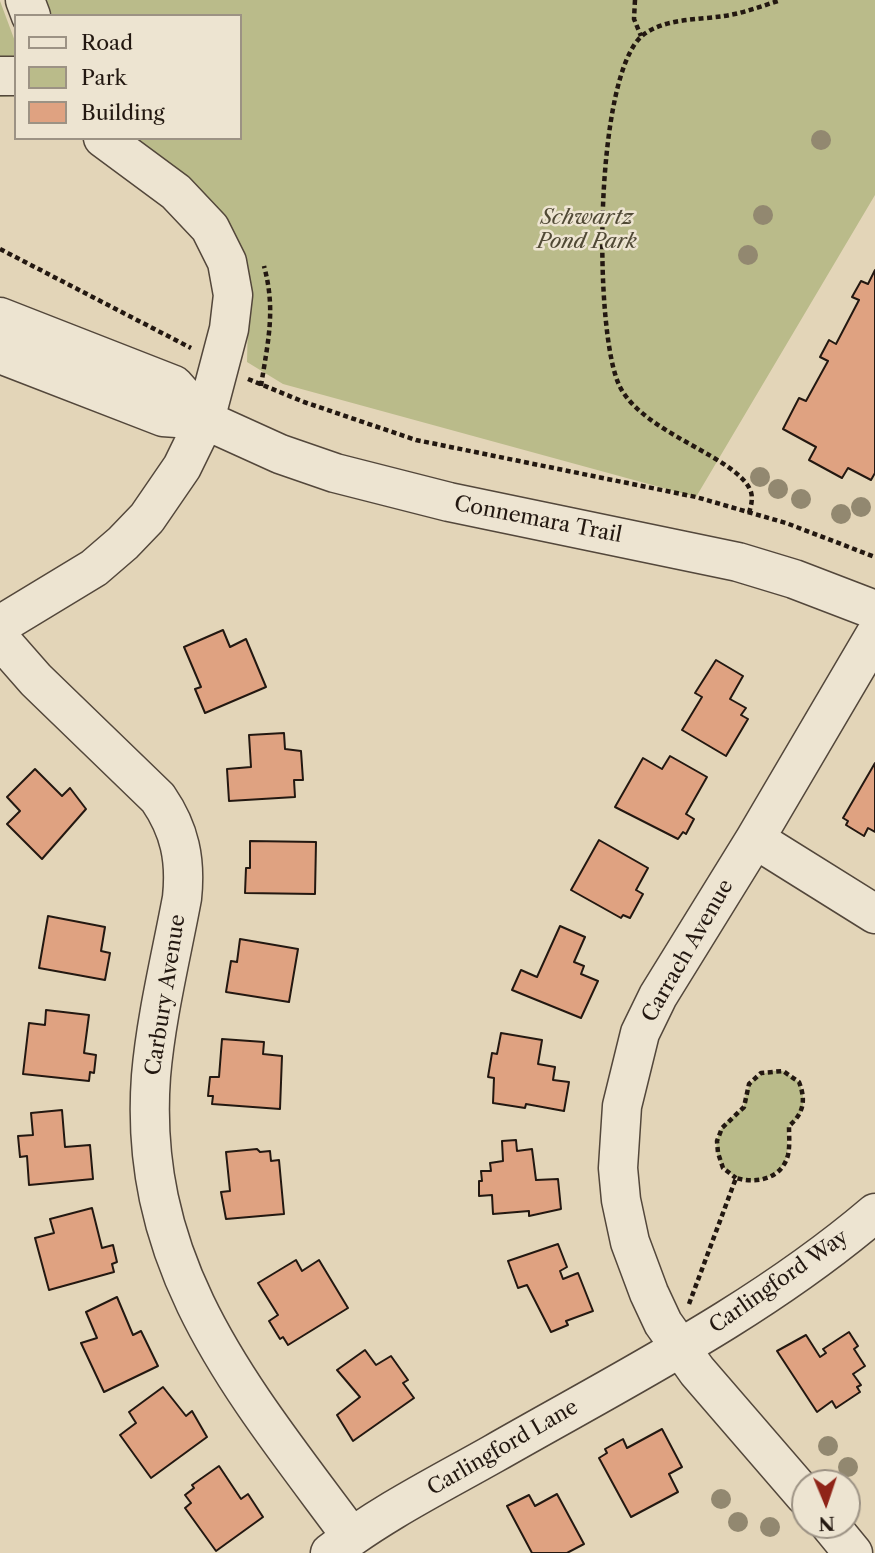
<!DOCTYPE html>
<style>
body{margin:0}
#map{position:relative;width:875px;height:1553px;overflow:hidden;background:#e3d5b8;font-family:"Libre Caslon Text",serif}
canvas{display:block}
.legend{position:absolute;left:14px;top:14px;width:228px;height:126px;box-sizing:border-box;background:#ede4d1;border:2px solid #9c9284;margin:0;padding:9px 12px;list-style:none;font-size:21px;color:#231811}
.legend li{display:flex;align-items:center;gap:14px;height:35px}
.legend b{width:35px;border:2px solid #9c9284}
.north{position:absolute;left:791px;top:1469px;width:70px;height:70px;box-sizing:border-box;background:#ede4d1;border:2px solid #9c9284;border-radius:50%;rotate:178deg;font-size:19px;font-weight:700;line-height:28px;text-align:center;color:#231811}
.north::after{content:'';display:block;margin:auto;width:24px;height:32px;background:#8f2418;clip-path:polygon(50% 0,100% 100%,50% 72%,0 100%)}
</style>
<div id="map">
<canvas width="875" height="1553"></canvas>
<ul class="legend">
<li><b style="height:9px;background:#ede4d1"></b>Road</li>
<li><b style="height:19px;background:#babb8a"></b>Park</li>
<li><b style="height:19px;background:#dfa281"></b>Building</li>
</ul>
<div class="north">N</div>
</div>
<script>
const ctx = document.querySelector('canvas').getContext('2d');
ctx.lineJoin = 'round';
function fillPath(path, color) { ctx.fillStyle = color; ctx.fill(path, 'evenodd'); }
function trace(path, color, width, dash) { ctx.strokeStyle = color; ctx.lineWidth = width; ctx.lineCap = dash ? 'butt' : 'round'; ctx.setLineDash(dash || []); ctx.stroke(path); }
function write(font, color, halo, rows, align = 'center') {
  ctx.font = font + ' "Libre Caslon Text",serif'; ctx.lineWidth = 5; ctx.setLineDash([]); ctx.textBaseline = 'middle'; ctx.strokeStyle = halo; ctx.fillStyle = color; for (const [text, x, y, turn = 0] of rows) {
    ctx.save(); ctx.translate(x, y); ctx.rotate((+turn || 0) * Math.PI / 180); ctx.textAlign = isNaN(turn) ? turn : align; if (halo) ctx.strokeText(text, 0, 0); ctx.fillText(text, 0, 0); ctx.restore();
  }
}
fillPath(new Path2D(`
 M41,0H875V195L696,497L283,384L247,362L249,277L212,203L167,161L136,138H240V16H46Z
 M0,1L16,44V96L0,97Z
 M773,1071H783L799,1082C804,1094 806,1106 798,1118C796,1121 792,1122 790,1125C783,1136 793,1152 782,1166C753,1202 696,1165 724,1125C729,1118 738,1113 744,1107C746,1087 752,1075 773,1071Z`), '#babb8a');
const building = new Path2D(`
 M875,270V473L871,480L848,468L842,478L809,460L816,447L783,429L799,398L806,401L828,361L820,357L829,340L836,344L859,300L852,297L861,281L868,284Z
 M223,630L230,647L246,639L266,687L205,713L195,689L201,687L184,647Z
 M716,660L743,676L730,699L746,708L741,715L748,719L726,756L682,730L702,697L695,693Z
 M284,733L285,749L301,751L303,780H294L295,797L229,801L227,769L251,767L249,735Z
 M670,756L707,777L686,814L694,819L686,834L683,832L678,839L615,807L643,758L662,769Z
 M875,763V832L868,828L864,836L846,825L848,821L843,818Z
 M35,769L62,796L70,788L86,809L42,859L7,824L20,811L7,797Z
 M599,840L648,868L636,890L643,894L630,918L623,915L621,918L571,890Z
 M250,841L316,842L315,894L245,893L246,868H250Z
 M48,916L105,927L101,951L110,953L105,980L39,968Z
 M560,926L585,937L574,962L584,966L581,974L598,981L581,1018L512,990L521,970L537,977Z
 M240,939L298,949L289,1002L226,992L231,961L237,962Z
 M46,1010L89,1015L84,1053L96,1055L94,1073L90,1072L89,1081L23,1074L29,1023L45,1025Z
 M501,1033L542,1040L538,1064L555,1067L553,1080L569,1082L564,1111L526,1104L525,1108L493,1103L494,1078L488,1077L492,1053L497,1054Z
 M222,1039L264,1042L263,1054L282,1056L280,1109L212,1104L213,1096H208L210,1077H219Z
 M62,1110L65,1147L90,1145L93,1179L29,1185L27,1156L20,1157L18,1136L33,1135L31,1113Z
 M516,1140L517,1151L532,1149L536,1180L558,1179L561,1209L529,1216V1211L493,1214L492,1195L479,1196V1181H482L481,1171H491L490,1163L503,1161L502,1141Z
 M257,1149L260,1152L270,1151L271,1161L279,1160L284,1214L226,1219L221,1192L230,1191L226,1152Z
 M92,1208L102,1248L113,1245L117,1262L112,1264L114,1272L49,1290L35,1238L54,1233L50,1219Z
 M558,1244L567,1267L560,1271L563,1279L578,1273L593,1311L566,1321L568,1325L551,1332L527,1285L518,1288L508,1261Z
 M296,1260L302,1271L319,1260L348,1308L288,1345L283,1337L280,1339L269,1321L278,1315L258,1283Z
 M117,1297L133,1335L141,1331L158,1366L104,1392L81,1343L97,1338L86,1312Z
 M849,1332L858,1346L854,1349L865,1366L853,1374L861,1385L857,1387L860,1392L836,1408L832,1401L817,1412L777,1351L806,1335L820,1357L826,1353L823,1349Z
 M365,1350L376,1365L391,1356L408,1380L403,1383L414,1398L353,1441L337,1415L360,1397L337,1370Z
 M163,1387L186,1416L192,1411L207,1437L151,1478L120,1435L136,1423L129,1412Z
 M662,1429L682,1467L669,1474L678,1492L631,1517L599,1458L607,1453L605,1449L623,1439L627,1448Z
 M219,1466L241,1499L248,1494L263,1517L216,1551L185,1508L191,1503L185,1495L194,1488L192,1485Z
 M557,1494L584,1544L567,1553H532L507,1506L529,1495L535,1506Z`);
fillPath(building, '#dfa281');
trace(building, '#231811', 2);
const minor = new Path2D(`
 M25,0L31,16
 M0,76H16
 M0,317L174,385L205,420
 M0,354L163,417L205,420L280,454L335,473L449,502L738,562L794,579L875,610
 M0,625L94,568L123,543L147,518L182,467L205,420L229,329L233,295L227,262L210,228L176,192L103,138
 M0,639L36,680L158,798C180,830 186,860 182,898C171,957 156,1017 151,1076C137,1269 244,1391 351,1536
 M755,839L875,914
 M805,1496L697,1371L663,1323L649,1293L630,1242L621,1200L618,1168L622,1106L640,1033L658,996L755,839L875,635
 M830,1525L853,1553
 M330,1553C380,1514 438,1485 493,1454C624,1379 760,1311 875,1213`);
trace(minor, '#53473b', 41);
trace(new Path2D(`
 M635,0L634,19L641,36
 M0,249L191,348
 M248,379L304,402L416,440L696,497L786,523L875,557
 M261,386C268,341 276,310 264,266
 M749,513C751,506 753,499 751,492C739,457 645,435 620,387C593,334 594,74 643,35C665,18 698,20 724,16C744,13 762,6 781,0
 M689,1304L736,1178C756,1184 782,1179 788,1155C790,1146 789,1135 789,1126C804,1113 806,1100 799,1082L783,1071L761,1073L749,1084L744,1107L722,1128L717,1141L718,1153L723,1168L736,1178`), '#231811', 4.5, [5, 3.5]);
trace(minor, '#ede4d1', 38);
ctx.fillStyle = '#928870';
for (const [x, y] of [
 [821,140],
 [763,215],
 [748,255],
 [760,477],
 [778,489],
 [801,499],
 [861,507],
 [841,514],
 [828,1446],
 [848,1467],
 [721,1499],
 [738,1522],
 [770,1527]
]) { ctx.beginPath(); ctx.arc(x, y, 10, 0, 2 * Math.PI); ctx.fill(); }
write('italic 21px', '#504935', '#ede4d1', [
 ["Schwartz",587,218],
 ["Pond Park",587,242]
]);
write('21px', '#231811', '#ede4d1', [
 ["Connemara Trail",538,520,11],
 ["Carrach Avenue",688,951,-60],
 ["Carbury Avenue",166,995,-81],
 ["Carlingford Way",779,1282,-35],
 ["Carlingford Lane",503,1448,-30]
]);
</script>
